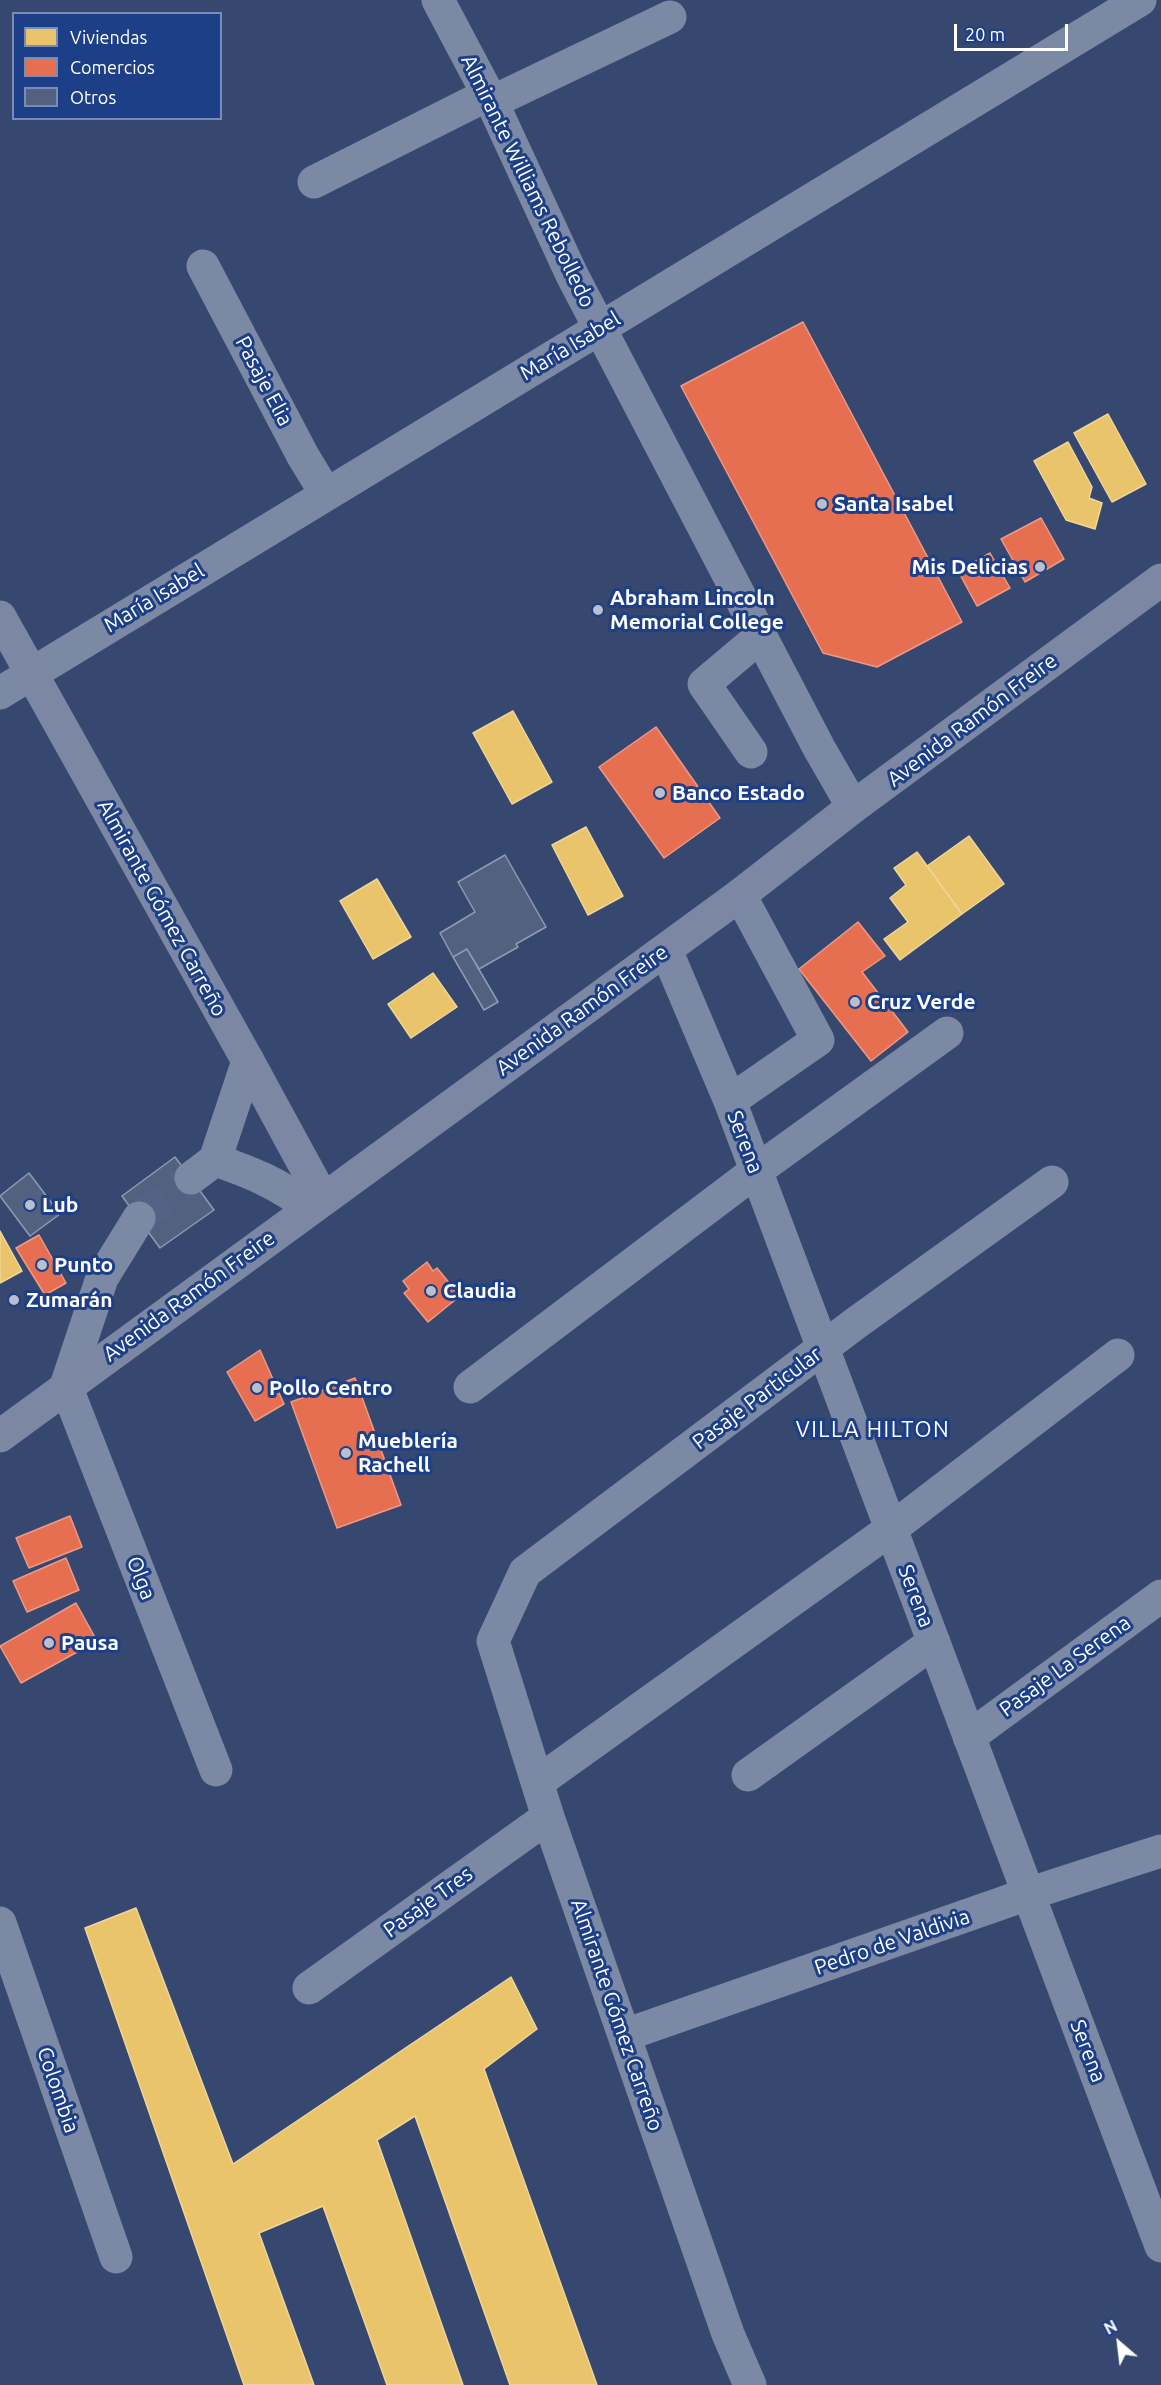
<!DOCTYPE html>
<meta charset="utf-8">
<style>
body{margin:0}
#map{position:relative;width:1161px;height:2385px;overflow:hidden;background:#364870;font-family:Ubuntu,sans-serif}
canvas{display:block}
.legend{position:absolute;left:12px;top:12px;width:210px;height:108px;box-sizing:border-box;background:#1d3f88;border:2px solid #778cb8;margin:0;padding:8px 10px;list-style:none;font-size:18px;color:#fff}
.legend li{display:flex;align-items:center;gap:12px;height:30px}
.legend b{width:30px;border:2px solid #778cb8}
.north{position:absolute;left:1089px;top:2313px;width:60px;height:60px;-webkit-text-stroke:4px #1d3f88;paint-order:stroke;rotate:332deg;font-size:16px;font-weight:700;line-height:24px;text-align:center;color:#fff}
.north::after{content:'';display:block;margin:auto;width:21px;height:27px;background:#fff;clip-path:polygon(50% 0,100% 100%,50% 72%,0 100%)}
.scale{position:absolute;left:954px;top:24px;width:114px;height:27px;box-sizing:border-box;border:3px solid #fff;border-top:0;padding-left:8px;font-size:18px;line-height:21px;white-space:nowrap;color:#fff;-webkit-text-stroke:4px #1d3f88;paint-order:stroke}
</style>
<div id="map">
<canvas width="1161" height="2385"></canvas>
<ul class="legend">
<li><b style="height:16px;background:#e9c46a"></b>Viviendas</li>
<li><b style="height:16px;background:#e76f51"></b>Comercios</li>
<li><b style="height:16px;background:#526180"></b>Otros</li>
</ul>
<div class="north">N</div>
<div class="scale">20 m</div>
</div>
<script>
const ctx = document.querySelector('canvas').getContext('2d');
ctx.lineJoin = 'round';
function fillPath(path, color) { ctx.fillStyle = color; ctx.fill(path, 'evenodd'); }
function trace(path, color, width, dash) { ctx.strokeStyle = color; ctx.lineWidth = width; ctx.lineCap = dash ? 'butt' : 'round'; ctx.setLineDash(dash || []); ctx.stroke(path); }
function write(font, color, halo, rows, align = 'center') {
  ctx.font = font + ' Ubuntu,sans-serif'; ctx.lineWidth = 6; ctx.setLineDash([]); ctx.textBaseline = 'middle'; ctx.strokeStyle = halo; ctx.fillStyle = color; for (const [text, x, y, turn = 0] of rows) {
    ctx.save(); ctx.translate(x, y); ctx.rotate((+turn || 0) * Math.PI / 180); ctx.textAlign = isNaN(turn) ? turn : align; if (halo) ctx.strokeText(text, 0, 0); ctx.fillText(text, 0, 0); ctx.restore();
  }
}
const homes = new Path2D(`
 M1108,414L1146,484L1112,502L1074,433Z
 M1068,442L1092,487L1089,498L1102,503L1095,529L1066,520L1034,461Z
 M513,711L552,782L512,804L473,733Z
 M586,827L623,896L588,915L552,845Z
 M969,836L1004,884L962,914L927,866Z
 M917,852L962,914L900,960L884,939L908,922L890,898L906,885L894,868Z
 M377,879L411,937L373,959L340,901Z
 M433,973L457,1007L411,1038L388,1004Z
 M0,1231L22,1271L0,1283Z
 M136,1908L233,2164L511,1977L537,2029L484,2069L597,2385H510L415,2116L377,2140L463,2385H387L323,2206L259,2233L314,2385H244L85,1928Z`);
fillPath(homes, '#e9c46a');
trace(homes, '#f0d697', 1.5);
const shops = new Path2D(`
 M803,322L962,622L877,667L823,653L681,386Z
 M1041,518L1064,559L1025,582L1001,539Z
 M990,553L1010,588L977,606L958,571Z
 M656,727L720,818L664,858L599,767Z
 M858,922L885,956L862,972L908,1032L871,1061L799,969Z
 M39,1235L66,1283L45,1295L16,1248Z
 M427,1262L433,1271L437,1268L460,1296L428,1322L404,1293L409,1289L403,1281Z
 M260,1350L284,1404L255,1421L227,1372Z
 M355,1378L401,1505L337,1528L291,1402Z
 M70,1516L82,1547L29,1568L16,1538Z
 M66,1558L79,1590L27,1612L13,1581Z
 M76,1603L97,1641L21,1683L0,1646Z`);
fillPath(shops, '#e76f51');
trace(shops, '#ee9a85', 1.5);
const building = new Path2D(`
 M505,855L546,927L516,944L518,947L479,969L467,949L453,957L440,933L475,912L458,882Z
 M467,949L498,1002L484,1010L453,957Z
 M175,1157L214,1210L160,1248L122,1196Z
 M29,1173L60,1214L30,1236L0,1196Z`);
fillPath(building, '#526180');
trace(building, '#909bb3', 1.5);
trace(new Path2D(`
 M139,1218L191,1178`), '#546385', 33, [33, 16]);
trace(new Path2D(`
 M438,0L492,102L572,275L819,748L853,807
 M492,102L670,17
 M314,182L487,95
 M203,266L303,456L326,494
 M0,693L1140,0
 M751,752L704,684L761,636
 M666,950L730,1101L1161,2246
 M730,1101L818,1040L740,895
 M215,1160C250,1172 281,1184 309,1208
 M191,1178L215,1160L248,1061
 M139,1218L102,1278L66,1386L216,1770
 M470,1387L756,1171L947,1033
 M969,1737L1161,1596
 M748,1775L934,1642
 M538,1782L891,1529L1118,1355
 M0,1923L116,2257
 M309,1988L548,1817
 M625,2035L1028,1894L1161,1851
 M750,2385L728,2334L548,1817L493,1641L525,1572L856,1323L1052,1182`), '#7c89a5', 33);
trace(new Path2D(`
 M0,617L248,1061L323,1199
 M0,1436L740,895L853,807L1161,580`), '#7c88a3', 33);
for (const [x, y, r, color] of [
 [822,504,6,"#b9bfcd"],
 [1040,567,6,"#b9bfcd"],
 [598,610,6,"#b9bfcd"],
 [660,793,6,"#b9bfcd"],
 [855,1002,6,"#b9bfcd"],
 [30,1205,6,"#b9bfcd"],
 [42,1265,6,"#b9bfcd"],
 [431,1291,6,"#b9bfcd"],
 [14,1300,6,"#b9bfcd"],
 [257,1388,6,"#b9bfcd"],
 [346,1453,6,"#b9bfcd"],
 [49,1643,6,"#b9bfcd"]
]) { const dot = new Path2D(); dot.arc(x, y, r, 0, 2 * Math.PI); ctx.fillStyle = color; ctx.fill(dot); trace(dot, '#1d3f88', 2); }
write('21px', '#fff', '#1d3f88', [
 ["Almirante Williams Rebolledo",528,181,64],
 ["María Isabel",570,346,-31],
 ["Pasaje Elia",264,381,62],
 ["María Isabel",154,598,-31],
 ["Avenida Ramón Freire",972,720,-37],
 ["Almirante Gómez Carreño",162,908,61],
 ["Avenida Ramón Freire",582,1010,-36],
 ["Serena",745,1142,69],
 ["Avenida Ramón Freire",189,1296,-36],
 ["Pasaje Particular",757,1398,-37],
 ["Olga",141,1578,69],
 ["Serena",916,1596,69],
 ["Pasaje La Serena",1065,1666,-36],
 ["Pasaje Tres",428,1902,-36],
 ["Pedro de Valdivia",892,1942,-19],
 ["Almirante Gómez Carreño",617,2015,71],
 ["Serena",1088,2051,69],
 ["Colombia",58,2090,71]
]);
write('bold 21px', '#fff', '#1d3f88', [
 ["Santa Isabel",834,504],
 ["Mis Delicias",1028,567,"right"],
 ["Abraham Lincoln",610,598],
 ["Memorial College",610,622],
 ["Banco Estado",672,793],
 ["Cruz Verde",867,1002],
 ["Lub",42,1205],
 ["Punto",54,1265],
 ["Claudia",443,1291],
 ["Zumarán",26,1300],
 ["Pollo Centro",269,1388],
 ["Mueblería",358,1441],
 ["Rachell",358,1465],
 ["Pausa",61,1643]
], 'left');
ctx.letterSpacing = '1.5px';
write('22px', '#fff', '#1d3f88', [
 ["VILLA HILTON",873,1430]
]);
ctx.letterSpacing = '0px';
</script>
